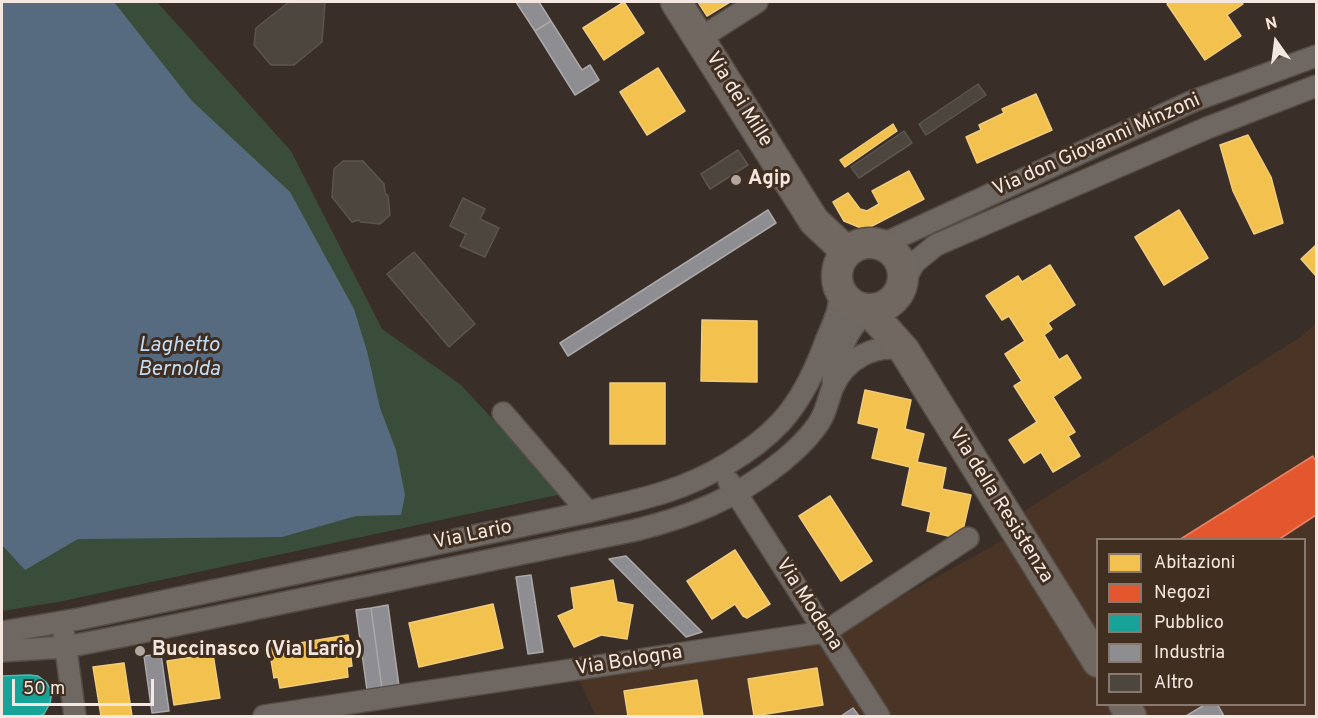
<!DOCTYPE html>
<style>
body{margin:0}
#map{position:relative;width:1318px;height:718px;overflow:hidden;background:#392f28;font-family:Overpass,sans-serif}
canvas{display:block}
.frame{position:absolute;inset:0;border:3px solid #f3e7df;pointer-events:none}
.legend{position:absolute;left:1096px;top:538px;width:210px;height:168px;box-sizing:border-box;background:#402e21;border:2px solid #88786d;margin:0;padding:8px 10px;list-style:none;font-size:18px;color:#f3e7df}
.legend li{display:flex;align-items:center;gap:12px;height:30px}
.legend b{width:30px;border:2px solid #88786d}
.north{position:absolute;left:1246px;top:12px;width:60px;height:60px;-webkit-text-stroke:4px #402e21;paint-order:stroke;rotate:346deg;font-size:16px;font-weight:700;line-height:24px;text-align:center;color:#f3e7df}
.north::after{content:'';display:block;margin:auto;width:21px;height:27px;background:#f3e7df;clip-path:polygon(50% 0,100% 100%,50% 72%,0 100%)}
.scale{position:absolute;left:12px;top:679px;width:142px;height:27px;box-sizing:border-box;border:3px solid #f3e7df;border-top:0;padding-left:8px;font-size:18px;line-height:21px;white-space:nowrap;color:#f3e7df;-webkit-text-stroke:4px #402e21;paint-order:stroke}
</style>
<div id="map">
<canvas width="1318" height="718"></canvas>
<div class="frame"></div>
<ul class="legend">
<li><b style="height:16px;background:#f2c14e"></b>Abitazioni</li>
<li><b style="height:16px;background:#e4572e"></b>Negozi</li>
<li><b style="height:16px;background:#17a398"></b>Pubblico</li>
<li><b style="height:16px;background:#8d8d92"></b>Industria</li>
<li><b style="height:16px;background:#4c463e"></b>Altro</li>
</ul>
<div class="north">N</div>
<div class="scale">50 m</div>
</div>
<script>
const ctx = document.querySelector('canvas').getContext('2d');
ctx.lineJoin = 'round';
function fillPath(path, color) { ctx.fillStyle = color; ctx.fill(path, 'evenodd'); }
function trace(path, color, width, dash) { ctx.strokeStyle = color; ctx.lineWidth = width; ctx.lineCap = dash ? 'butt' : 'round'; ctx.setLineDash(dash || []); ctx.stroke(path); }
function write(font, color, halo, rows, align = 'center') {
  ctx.font = font + ' Overpass,sans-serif'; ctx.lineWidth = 6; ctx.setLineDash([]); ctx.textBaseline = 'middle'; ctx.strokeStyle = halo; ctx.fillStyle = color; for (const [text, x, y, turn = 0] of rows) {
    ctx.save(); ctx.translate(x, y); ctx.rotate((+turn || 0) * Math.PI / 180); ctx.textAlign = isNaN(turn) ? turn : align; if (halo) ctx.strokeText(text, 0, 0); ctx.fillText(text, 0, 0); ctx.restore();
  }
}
fillPath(new Path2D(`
 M1316,323V716H596L578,678L830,636L1007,538L1016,516L1302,336ZM1098,540H1304V704H1098Z`), '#4a3425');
fillPath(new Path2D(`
 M2,2H157L291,151L382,329L461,385L562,494L58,602L2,611Z`), '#3a4d3b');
fillPath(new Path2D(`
 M2,2H114L192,101L290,192L354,309L367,351L380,408L396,450L405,495L401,515L356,516L282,537L78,539L25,570L3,546Z`), '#576b80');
const homes = new Path2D(`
 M624,2L644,33L604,60L583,28Z
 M698,2H730L707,16Z
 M1171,2H1241L1243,4L1227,15L1241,36L1205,60L1167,4Z
 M658,68L685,111L647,135L620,92Z
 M1036,94L1052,130L977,163L966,137L981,130L979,125L1004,113L1002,109Z
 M893,124L897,131L845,167L840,160Z
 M1248,135L1271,177L1283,223L1254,234L1233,191L1220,145Z
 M909,171L924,199L870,227L861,228L844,221L833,202L848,193L860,209L867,211L879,204L872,191Z
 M1179,210L1208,258L1164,285L1135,237Z
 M1316,245V276L1301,259Z
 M1050,265L1075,305L1048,323L1052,329L1044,335L1059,360L1067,355L1081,378L1053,397L1075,432L1068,436L1080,456L1053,472L1041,452L1024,463L1009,440L1037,422L1014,386L1022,381L1005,354L1025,341L1009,316L1002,320L986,296L1018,276L1022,282Z
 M702,320L757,321V382L701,381Z
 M610,383H665V444H610Z
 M865,390L911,400L905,429L924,434L917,462L946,468L942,489L971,495L961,539L927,531L931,512L902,505L910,467L872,458L879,428L858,423Z
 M830,496L872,561L841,581L799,516Z
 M735,550L770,604L747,618L743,616L735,604L712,619L687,581Z
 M613,580L617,602L633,605L627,639L601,635L574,647L558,616L574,609L571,588Z
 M493,604L503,648L419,667L409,623Z
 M348,635L352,666L347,667L348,677L280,688L278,677L274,678L269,648Z
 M213,654L220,698L174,705L167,661Z
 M124,663L132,716H101L93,667Z
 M817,668L823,705L754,716L748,679Z
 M697,680L703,716H628L624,691Z`);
fillPath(homes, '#f2c14e');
trace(homes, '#f2cc7a', 1.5);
const shops = new Path2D(`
 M1313,456L1316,462V515L1278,540H1179Z`);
fillPath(shops, '#e4572e');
trace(shops, '#e88263', 1.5);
const public = new Path2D(`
 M29,675L38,676L46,682L52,692L50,703L44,714L39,716H2V676Z`);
fillPath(public, '#17a398');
trace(public, '#59b7ad', 1.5);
const industry = new Path2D(`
 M516,2H539L551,21L535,31Z
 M551,21L582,70L590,65L599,80L575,95L535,31Z
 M768,210L776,223L568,356L560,343Z
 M626,556L702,632L686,637L609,559Z
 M531,575L543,652L528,654L516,577Z
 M388,605L399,686L382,689L371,608Z
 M371,608L382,689L367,690L356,610Z
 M161,654L169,711L152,713L144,656Z
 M1206,704H1217L1224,716H1186Z
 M853,708L859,716H841Z`);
fillPath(industry, '#8d8d92');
trace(industry, '#aca8a9', 1.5);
const building = new Path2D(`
 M289,2H325L322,42L294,65H271L254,45L256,28Z
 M978,84L986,95L926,135L919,124Z
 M904,131L912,143L859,178L851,167Z
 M738,150L748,165L710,189L701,174Z
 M343,161H363L384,184L385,193L388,196L390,215L380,224L361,222L359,220L352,222L332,197L334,169Z
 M463,198L485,209L480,219L499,228L485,257L460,246L466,234L450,226Z
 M414,252L475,324L449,347L387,274Z`);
fillPath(building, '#4c463e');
trace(building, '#5c554e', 1.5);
const street = new Path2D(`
 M699,39L757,2
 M881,245L1193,101L1316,56
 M902,286L914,263L936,245L1207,128L1316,86
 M833,380C838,354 849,318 876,309
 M503,413L588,512
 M729,482L879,716
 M2,632L79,619L588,512C614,505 642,500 668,491C706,479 753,452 781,422C800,401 814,373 824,346C830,329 843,308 839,289
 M64,635L75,716
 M2,651L66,647L123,636L636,530C689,517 737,498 780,463C795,451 810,437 820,421C827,410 828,398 833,387C845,359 875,343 904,350
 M264,716L825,632L968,538`);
const secondary = new Path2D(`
 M676,2L814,221L847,252
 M837 276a33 33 0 1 1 66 0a33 33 0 1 1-66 0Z
 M862,309L869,311L904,350L1098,662
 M1124,704L1131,716`);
trace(street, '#564d47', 24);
trace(secondary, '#564d47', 33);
trace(street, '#6f6762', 21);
trace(secondary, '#716861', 30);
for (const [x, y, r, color] of [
 [736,180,6,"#b2a79f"],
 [140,651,6,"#b2a79f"]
]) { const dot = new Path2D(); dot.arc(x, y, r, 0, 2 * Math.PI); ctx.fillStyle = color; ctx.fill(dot); trace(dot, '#402e21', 2); }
write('20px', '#f3e7df', '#402e21', [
 ["Via dei Mille",738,100,58],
 ["Via don Giovanni Minzoni",1097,146,-24],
 ["Via della Resistenza",1000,506,58],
 ["Via Lario",473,536,-12],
 ["Via Modena",808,605,57],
 ["Via Bologna",629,662,-9]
]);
write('bold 20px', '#f3e7df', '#402e21', [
 ["Agip",748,180],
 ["Buccinasco (Via Lario)",152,651]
], 'left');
write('italic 21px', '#c2ddf7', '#402e21', [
 ["Laghetto",179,347],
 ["Bernolda",179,371]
]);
</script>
